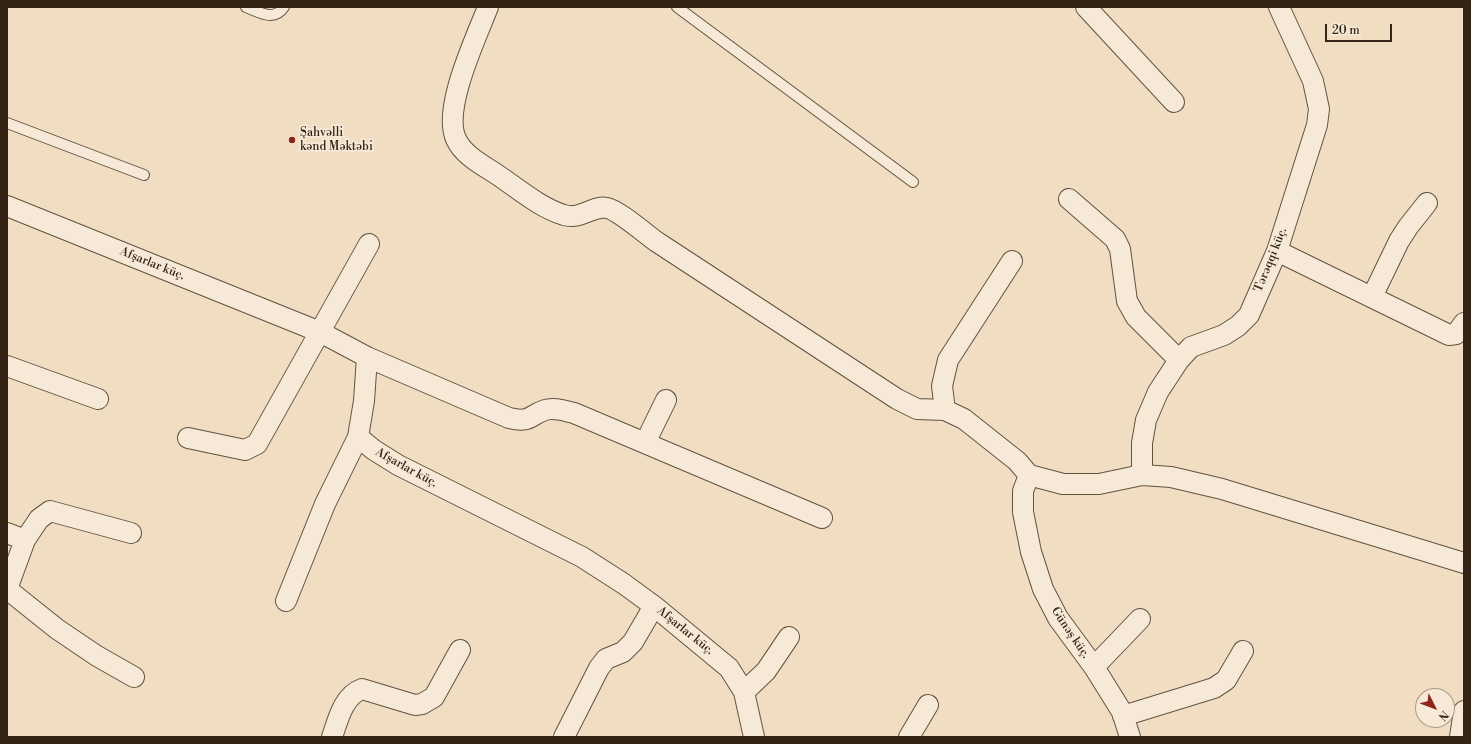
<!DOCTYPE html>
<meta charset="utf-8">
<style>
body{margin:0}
#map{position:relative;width:1471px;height:744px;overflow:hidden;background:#f1ddc1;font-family:"Libre Bodoni",serif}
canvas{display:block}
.frame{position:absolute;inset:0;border:8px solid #332415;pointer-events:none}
.north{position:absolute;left:1415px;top:688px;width:40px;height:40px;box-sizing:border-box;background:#f6e9d7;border:1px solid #a89a89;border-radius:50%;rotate:132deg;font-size:11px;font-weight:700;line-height:16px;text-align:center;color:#332415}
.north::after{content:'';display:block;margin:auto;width:14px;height:18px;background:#8f2418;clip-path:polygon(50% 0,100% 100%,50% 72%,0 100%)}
.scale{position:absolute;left:1325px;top:24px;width:67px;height:18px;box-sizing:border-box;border:2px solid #332415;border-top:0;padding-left:5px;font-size:12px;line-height:14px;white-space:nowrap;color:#332415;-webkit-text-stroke:3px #f6e9d7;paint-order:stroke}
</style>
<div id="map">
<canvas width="1471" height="744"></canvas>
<div class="frame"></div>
<div class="north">N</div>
<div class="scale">20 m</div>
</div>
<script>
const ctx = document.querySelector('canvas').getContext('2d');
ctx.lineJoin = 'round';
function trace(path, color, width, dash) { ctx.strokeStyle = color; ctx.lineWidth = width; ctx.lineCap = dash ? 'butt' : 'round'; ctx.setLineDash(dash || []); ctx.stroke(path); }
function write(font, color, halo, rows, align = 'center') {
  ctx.font = font + ' "Libre Bodoni",serif'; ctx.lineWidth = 3.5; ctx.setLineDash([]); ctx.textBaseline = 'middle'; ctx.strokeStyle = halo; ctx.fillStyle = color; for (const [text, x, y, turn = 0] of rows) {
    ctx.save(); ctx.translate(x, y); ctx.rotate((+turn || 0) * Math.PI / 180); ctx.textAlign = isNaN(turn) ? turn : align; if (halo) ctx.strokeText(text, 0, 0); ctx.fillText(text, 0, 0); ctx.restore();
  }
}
const service = new Path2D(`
 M246,7C259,12 274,22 284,7
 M677,7L913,182
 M7,123L144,175`);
const minor = new Path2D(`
 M488,7C476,38 442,109 456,139C464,157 487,167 502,178C521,191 541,208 564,215C582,220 592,205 607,208C618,210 647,235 657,242L897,399L917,409L945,410L964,419L1017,461L1029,475L1063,484H1099L1142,475L1171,477L1222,489L1464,563
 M1086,7L1174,102
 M1069,199L1115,239L1120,249L1127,301L1136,317L1179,360
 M7,206L320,332L367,357L364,401L358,437L374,450L398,465L582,557L624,584L654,606L729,668L744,692L754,737
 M1277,251L1449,335L1456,334L1464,323
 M1372,297L1399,241L1408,227L1427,203
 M367,357L509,418C531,423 528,416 545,410C554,407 565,411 574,413L822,518
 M7,366L98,399
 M945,410L942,386L948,360L1012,261
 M188,438L245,450L257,444L369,244
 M645,443L666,400
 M1029,475L1023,491V512L1031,552L1043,589L1058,618L1094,667L1122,712L1130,737
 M1142,475V443L1146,420L1158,392L1179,360L1191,347L1224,335L1238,326L1249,315L1277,251L1317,125L1319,109L1313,81L1279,7
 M7,533L25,540
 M131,533L50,511L39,519L25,540L7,589L57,629L97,656L134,677
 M286,601L325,504L358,437
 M1094,667L1140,619
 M744,692L766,671L789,637
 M1123,716L1214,688L1226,680L1243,651
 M332,737C338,720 343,696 362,689L415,705L422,704L434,697L460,650
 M564,737L599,668L606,659L623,652L633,642L654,606
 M909,737L928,705
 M1460,737L1464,711`);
trace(service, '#625240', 12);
trace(minor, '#625240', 22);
trace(service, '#f6e9d7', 10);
trace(minor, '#f6e9d7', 20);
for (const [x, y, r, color] of [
 [292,140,4,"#8f2418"]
]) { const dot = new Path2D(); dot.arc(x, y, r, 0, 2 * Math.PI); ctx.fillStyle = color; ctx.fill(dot); trace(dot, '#f6e9d7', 1.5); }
write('12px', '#332415', '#f6e9d7', [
 ["Şahvəlli",300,133],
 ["kənd Məktəbi",300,147]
], 'left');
write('12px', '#332415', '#f6e9d7', [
 ["Tərəqqi küç.",1271,260,-68],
 ["Afşarlar küç.",152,264,22],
 ["Afşarlar küç.",406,468,29],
 ["Afşarlar küç.",685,631,39],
 ["Günəş küç.",1070,633,56]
]);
</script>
